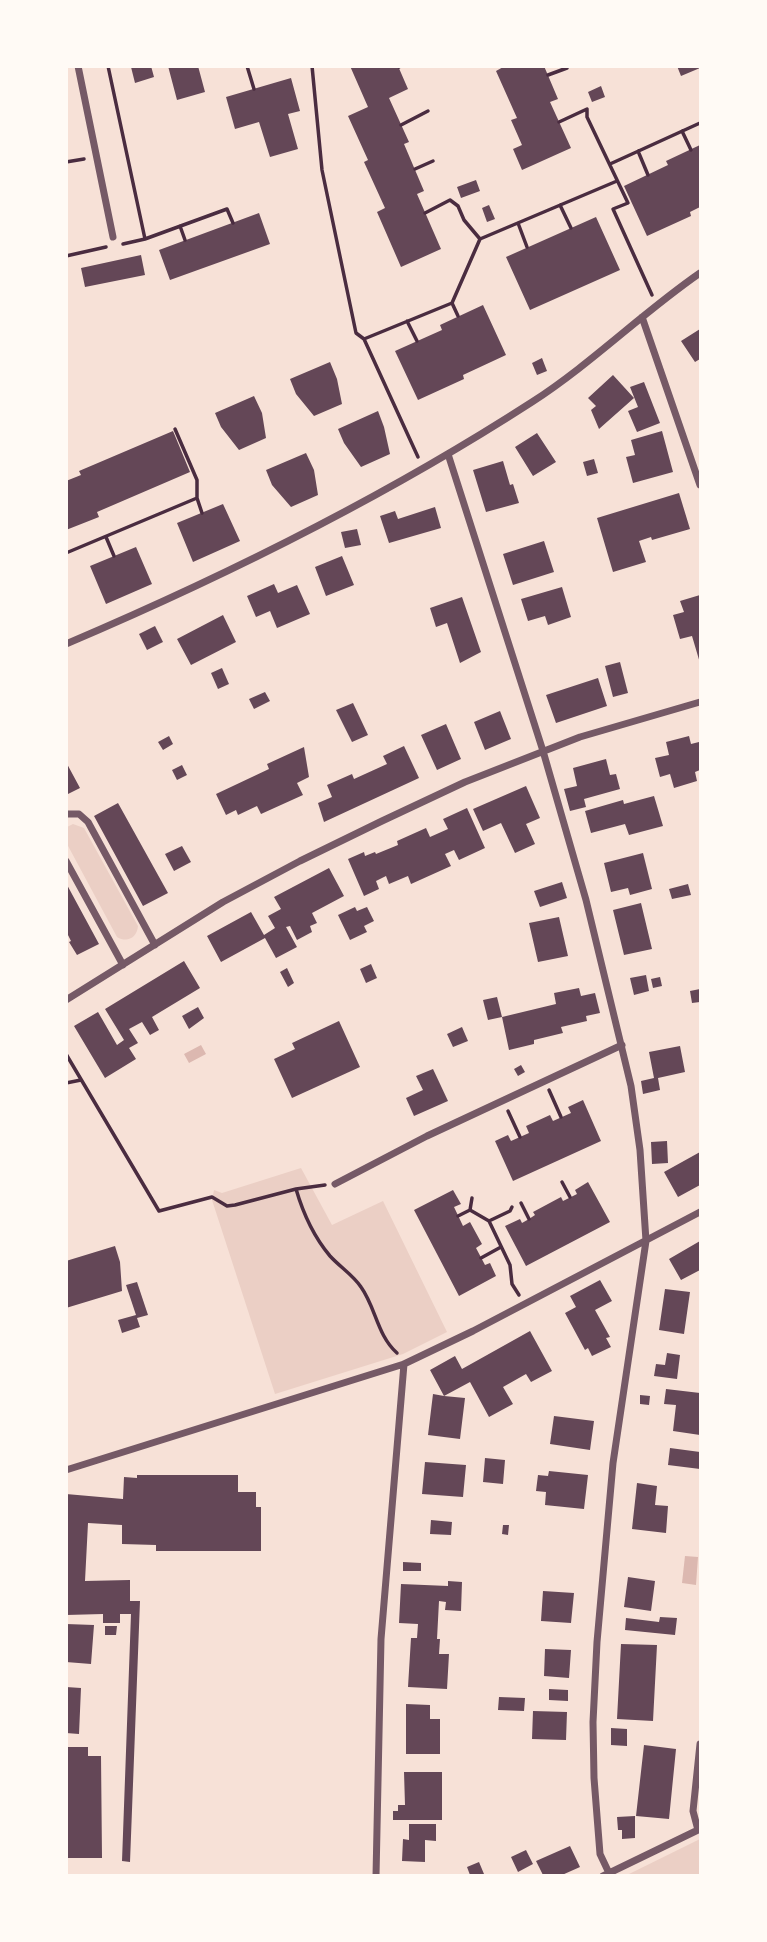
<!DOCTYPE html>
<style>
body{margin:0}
#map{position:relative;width:767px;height:1942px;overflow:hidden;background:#f7e1d7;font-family:Jost,sans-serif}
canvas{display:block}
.frame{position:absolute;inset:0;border:68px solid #fffaf5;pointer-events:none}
</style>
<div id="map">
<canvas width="767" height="1942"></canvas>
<div class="frame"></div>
</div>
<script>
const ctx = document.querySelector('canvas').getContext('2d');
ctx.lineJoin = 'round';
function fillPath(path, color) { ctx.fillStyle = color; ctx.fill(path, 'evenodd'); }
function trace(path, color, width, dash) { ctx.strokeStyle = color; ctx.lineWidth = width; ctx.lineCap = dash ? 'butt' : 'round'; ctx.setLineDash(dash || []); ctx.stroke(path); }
fillPath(new Path2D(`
 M73,824L84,828L138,926C137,938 127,943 117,937L67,844V827Z
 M301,1168L332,1225L383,1201L447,1332L403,1354L275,1394L212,1200L214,1190L222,1193Z
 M700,1839V1875H627Z`), '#ebcfc5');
fillPath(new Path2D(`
 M201,1045L206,1054L189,1063L184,1054Z
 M685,1556L698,1557L696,1585L682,1583Z`), '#dcb8b0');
fillPath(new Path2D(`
 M151,66L154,77L135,83L131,67Z
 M168,66H198L205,92L177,100Z
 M350,66H398L408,89L389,98L409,142L404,144L424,191L417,194L441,249L401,267L377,212L385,208L364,162L368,160L348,116L368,107Z
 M505,66H544L558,99L550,102L571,148L522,170L513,149L522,145L511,120L517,118L496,71Z
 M677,66H700V68L681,76Z
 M291,78L300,111L288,114L298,149L270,157L259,122L235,129L226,97Z
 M601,86L605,97L592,102L588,92Z
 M700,145V207L690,212L691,216L647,236L624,186L668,165L666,161Z
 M476,180L480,191L461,198L457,187Z
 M489,205L495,219L487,222L482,208Z
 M259,213L270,244L170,280L159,250Z
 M596,217L620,270L530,310L506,257Z
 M141,255L145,275L85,287L81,268Z
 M483,305L506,355L463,375L464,379L418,400L395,351L442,330L440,325Z
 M700,329V359L695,362L681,341Z
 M542,358L547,371L537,375L532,363Z
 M330,362L337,379L342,404L314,416L296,394L290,379Z
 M613,375L634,398L599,429L591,410L596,406L588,398Z
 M644,382L660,423L637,432L628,411L638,407L630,387Z
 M254,396L262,413L266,438L239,450L221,427L215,413Z
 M378,411L384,427L390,454L361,467L344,443L338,429Z
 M173,431L190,472L97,512L99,517L66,530V481L81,475L79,471Z
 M662,431L673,472L633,483L626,457L635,455L631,440Z
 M537,433L556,462L533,476L515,447Z
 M306,453L314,470L318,495L291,507L272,485L266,470Z
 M594,459L598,473L587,476L583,462Z
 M503,461L510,485L513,484L519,503L486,512L473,470Z
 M679,493L690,529L652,540L651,537L639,541L646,562L613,572L597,518Z
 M223,504L240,541L193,562L177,523Z
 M435,507L441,528L389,543L380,516L395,511L398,519Z
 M357,529L361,545L345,548L341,532Z
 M544,541L554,572L513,585L503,554Z
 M136,547L152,584L106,604L90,566Z
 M342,556L354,585L326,596L315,567Z
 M274,584L278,593L297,585L310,614L277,628L270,611L256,617L247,596Z
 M562,587L571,617L548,625L545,616L528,621L521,599Z
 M700,595V663L692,636L680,639L673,615L684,612L680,601Z
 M462,597L481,652L460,663L447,623L436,627L430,608Z
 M223,615L236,642L191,665L177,639Z
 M155,626L163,642L147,650L139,634Z
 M620,662L628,693L613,697L605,666Z
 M222,668L229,684L218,689L211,673Z
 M598,678L607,706L556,723L546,695Z
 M265,692L270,701L254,709L249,699Z
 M353,703L368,735L352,742L336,710Z
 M500,711L511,739L485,750L474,722Z
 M446,724L461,759L437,770L421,735Z
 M169,736L173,744L163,750L158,742Z
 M689,736L691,744L699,742L700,748V770L695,772L697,781L674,788L670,774L660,777L655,758L669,755L666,742Z
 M404,746L419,778L324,822L318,803L332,797L327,785L352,774L354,779L387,764L383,756Z
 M304,747L309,777L297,783L303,795L261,814L257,806L238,815L236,810L226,815L216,794L269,769L267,764Z
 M606,759L610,775L616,774L620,789L584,799L586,807L570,811L564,789L577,786L573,768Z
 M66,762L80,788L66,795Z
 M182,765L187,775L177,780L172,770Z
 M526,786L540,818L526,824L535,844L515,853L501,823L483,831L473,809Z
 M654,796L663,826L629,835L625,824L591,833L585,811L623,800L624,804Z
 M118,803L168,893L143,906L94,816Z
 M467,808L485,848L459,860L454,850L445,854L451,866L411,884L408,876L389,884L386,876L376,881L379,889L364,896L348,859L364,852L365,856L375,852L376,854L398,845L397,841L426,828L430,837L448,829L443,819Z
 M182,846L191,862L174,871L165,854Z
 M643,853L652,889L630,895L628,888L611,892L604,863Z
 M329,868L344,896L312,913L317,923L310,926L312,932L297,940L290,926L286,927L297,947L276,958L265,938L221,962L207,936L251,912L264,935L275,928L268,916L281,909L274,897Z
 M562,882L567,898L540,907L534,891Z
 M66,883L99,944L77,955L69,942L71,941L66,931Z
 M688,884L691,895L672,899L669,889Z
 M641,903L652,949L624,955L613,910Z
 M355,907L357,911L367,907L374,921L364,926L367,932L350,940L338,915Z
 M559,917L568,956L538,962L529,923Z
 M184,961L200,988L152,1017L159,1030L150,1035L142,1022L129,1029L138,1043L129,1048L136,1059L105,1078L74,1026L98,1012L117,1045L124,1040L105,1009Z
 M371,964L377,978L366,983L360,969Z
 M287,968L294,983L288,987L280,972Z
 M646,975L649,991L634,995L630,978Z
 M660,977L662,986L653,988L651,979Z
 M579,988L581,996L595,993L600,1013L586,1016L587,1021L561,1027L563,1033L534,1040V1044L509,1050L502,1017L488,1020L483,1000L497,997L502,1017L556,1004L554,993Z
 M700,989V1002L692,1003L690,991Z
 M198,1007L204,1018L189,1029L182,1016Z
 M339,1021L360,1067L292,1098L274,1059L295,1049L292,1043Z
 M462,1027L468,1041L453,1047L447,1034Z
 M680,1046L685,1072L658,1078L660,1090L643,1094L641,1081L654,1078L649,1052Z
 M521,1065L525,1072L518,1076L514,1069Z
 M433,1069L448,1101L414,1116L406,1098L423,1090L416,1076Z
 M583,1100L601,1141L513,1181L495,1141L508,1135L511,1141L529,1133L526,1126L550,1115L553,1121L571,1113L568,1107Z
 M667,1141L668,1163L652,1164L651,1142Z
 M700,1152V1185L678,1197L664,1172Z
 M588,1182L610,1222L526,1266L505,1226L520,1219L522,1223L529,1219L535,1215L533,1212L561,1197L563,1201L577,1194L575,1190Z
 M453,1190L461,1204L454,1207L463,1226L470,1222L482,1244L476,1248L485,1265L490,1263L496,1276L459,1296L414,1210Z
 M700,1241V1270L681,1280L669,1259Z
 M115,1246L120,1262L122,1291L66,1308V1261Z
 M600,1280L612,1301L595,1310L610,1337L606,1338L611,1347L592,1356L588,1348L585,1350L565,1313L576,1307L570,1296Z
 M137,1282L148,1315L137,1318L140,1327L122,1333L118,1320L136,1315L126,1285Z
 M665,1289L690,1292L684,1334L659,1330Z
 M530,1331L552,1371L531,1382L526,1374L503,1387L513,1404L489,1417L470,1382L444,1396L465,1398L460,1439L428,1435L433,1394L444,1396L430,1370L455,1356L462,1369Z
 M667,1353L680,1355L677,1379L654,1376L656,1364L665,1365Z
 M666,1389L700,1393V1435L673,1431L676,1405L664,1404Z
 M640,1395L650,1396L649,1405L640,1404Z
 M554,1416L594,1421L590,1450L550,1444Z
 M670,1448L700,1452V1469L668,1465Z
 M485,1458L505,1460L503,1484L483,1482Z
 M425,1462L466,1465L463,1497L422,1494Z
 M549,1471L588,1475L584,1509L545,1505L546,1492L536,1491L538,1475L548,1476Z
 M137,1475H238V1492H256V1507H261V1551H156V1545L122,1544V1525L88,1523L85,1581L130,1580V1601H140L130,1862L122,1861L131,1614H120V1623H103V1614L66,1615V1494L123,1499L124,1477L137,1478Z
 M637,1483L657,1486L655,1505L668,1506L666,1533L632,1529Z
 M431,1520L452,1522L451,1535L430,1534Z
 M503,1525H509L508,1535L502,1534Z
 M403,1562L421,1563V1571H403Z
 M628,1577L655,1581L651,1611L624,1607Z
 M448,1581L462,1582L461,1611L445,1610L446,1602L439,1601L437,1639H440L439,1654H449L447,1689L408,1687L411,1638H417L418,1624L399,1623L401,1584L448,1586Z
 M543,1591L574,1593L571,1623L541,1621Z
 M660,1617L677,1618L675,1635L625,1630L626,1618L659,1622Z
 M66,1624L94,1625L91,1664L66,1662Z
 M105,1626H117L116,1635H105Z
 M621,1644L657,1645L653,1721L617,1719Z
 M545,1649L571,1650L569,1678L544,1676Z
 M66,1687L81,1688L79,1734L66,1733Z
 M549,1689L568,1690V1701L549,1700Z
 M499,1697L525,1698L524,1711L498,1710Z
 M406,1704L430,1705V1719H440V1754H406Z
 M533,1711L567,1712L566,1740L532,1739Z
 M611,1728L627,1729V1746L611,1745Z
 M644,1745L676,1749L669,1819L636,1816Z
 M66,1747H88V1756H101L102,1858H66Z
 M404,1772H442V1820H393V1811H398V1805H405Z
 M635,1816V1838L622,1839V1830H618L617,1817Z
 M409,1824H436V1841L425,1840V1862L402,1861L403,1839L409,1840Z
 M570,1846L580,1867L562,1875H543L536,1861Z
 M526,1850L533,1864L518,1872L511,1857Z
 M479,1862L484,1874L470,1875L467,1867Z`), '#644757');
trace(new Path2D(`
 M108,66L145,239
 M247,66L254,89
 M312,66L322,170L356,333L364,339L418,457
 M399,67L400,66
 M548,75L567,68
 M559,122L587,109V117L628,203L613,209L652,295
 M401,125L428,111
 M682,131L691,150
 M638,151L648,175
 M66,162L84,159
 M610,164L700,123
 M415,169L433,161
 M560,205L571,228
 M425,213L450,200L458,206L464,220L480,239
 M518,223L527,247
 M180,226L185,240
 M123,244L145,239L227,209L233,223
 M66,256L106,247
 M452,303L458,316
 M407,321L417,341
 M364,339L452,303L480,239L617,181
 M197,498L202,513
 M106,537L114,556
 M66,553L197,498V480L175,429
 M66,1054L159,1211L212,1197L227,1206L235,1205L296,1189C303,1213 314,1237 330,1256C340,1267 353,1275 361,1287C376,1308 377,1335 397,1353
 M66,1083L81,1080
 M549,1090L561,1117
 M508,1111L520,1137
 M562,1182L570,1197
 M296,1189L325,1185
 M472,1198L470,1210L489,1221
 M521,1203L529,1219
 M512,1207L510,1211L489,1221L510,1265L512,1284L519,1295
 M458,1216L470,1210
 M481,1258L501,1247`), '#4a2c40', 3.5);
trace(new Path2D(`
 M78,66L113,237
 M642,317L700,485
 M448,454L543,751L586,900L631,1086L640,1150L646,1241L613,1463L597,1642L593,1722L594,1778L600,1854L609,1873
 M66,644C228,575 385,497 532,402C591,364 642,313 700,273
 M66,814H79L88,822L155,945
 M66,861L123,965
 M66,1000L223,902L300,861L382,821L465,782L580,737L700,702
 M335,1184L427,1136L622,1045
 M66,1470L404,1364L473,1331L700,1212
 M698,1830L693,1811L700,1744
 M376,1876L381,1639L404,1364
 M603,1876L700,1829`), '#755966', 7);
</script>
